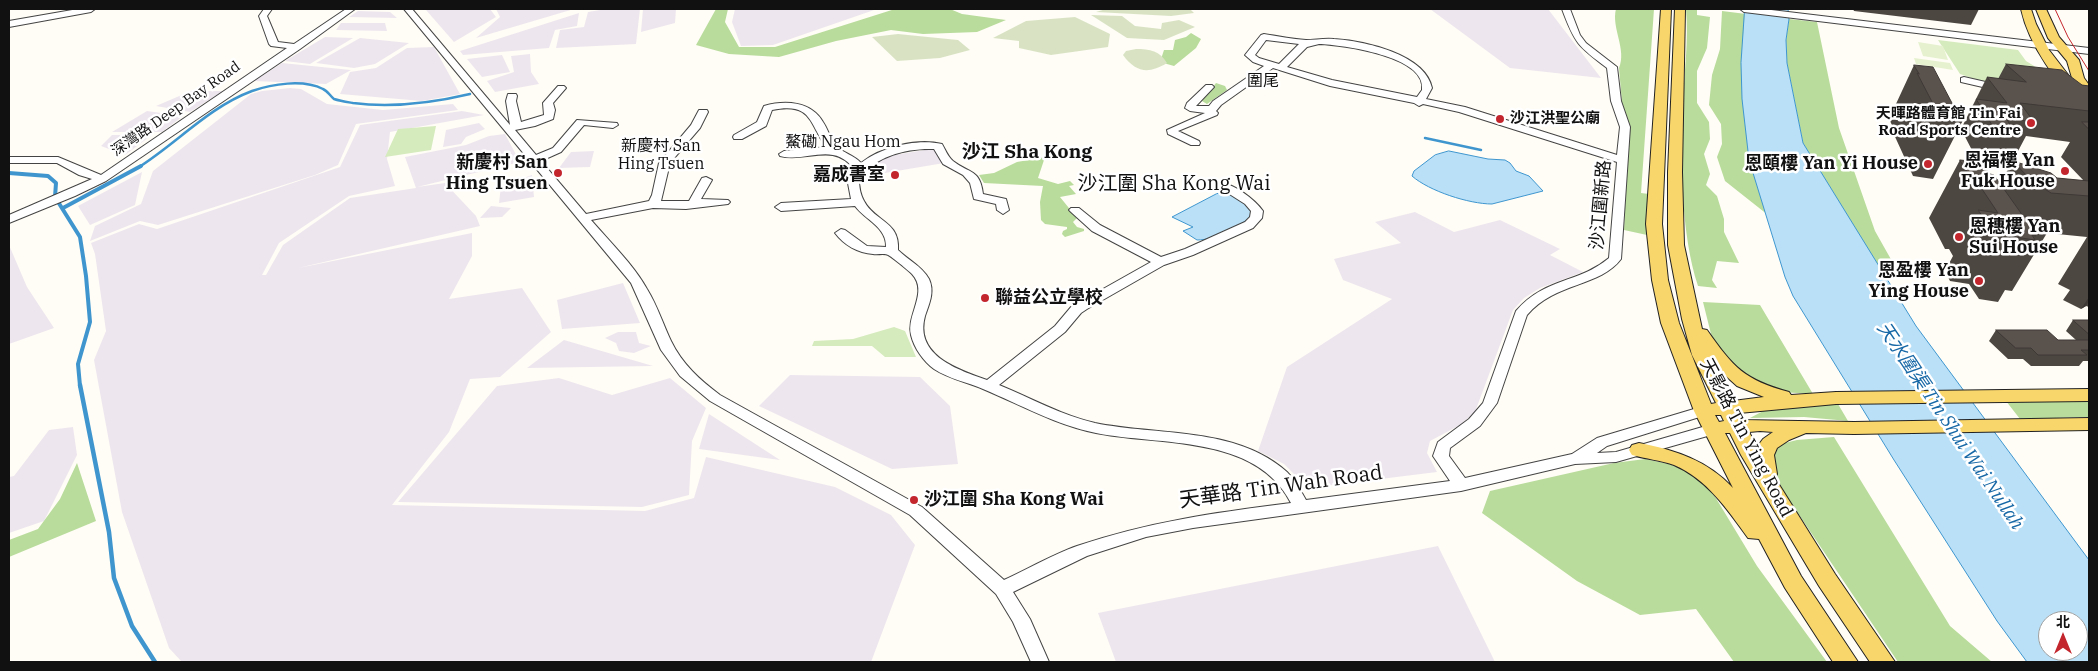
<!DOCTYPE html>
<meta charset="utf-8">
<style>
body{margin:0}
#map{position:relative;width:2098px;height:671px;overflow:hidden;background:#fffdf5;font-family:"IBM Plex Serif","Noto Sans SC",serif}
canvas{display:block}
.frame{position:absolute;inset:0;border:10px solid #111;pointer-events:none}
.north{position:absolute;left:2038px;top:611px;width:50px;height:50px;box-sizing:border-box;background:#fff;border:1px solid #a0a0a0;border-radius:50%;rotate:0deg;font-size:14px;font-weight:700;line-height:20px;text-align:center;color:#111}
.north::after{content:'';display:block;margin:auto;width:18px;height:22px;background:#c4262e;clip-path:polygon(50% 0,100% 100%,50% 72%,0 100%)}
</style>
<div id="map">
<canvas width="2098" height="671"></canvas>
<div class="frame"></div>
<div class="north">北</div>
</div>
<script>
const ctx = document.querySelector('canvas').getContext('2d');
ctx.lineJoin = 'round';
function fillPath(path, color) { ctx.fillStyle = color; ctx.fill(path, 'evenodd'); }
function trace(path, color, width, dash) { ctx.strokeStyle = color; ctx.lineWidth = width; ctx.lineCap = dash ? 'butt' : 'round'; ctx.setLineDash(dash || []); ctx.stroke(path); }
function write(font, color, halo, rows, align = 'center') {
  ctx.font = font + ' "IBM Plex Serif","Noto Sans SC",serif'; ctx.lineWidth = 5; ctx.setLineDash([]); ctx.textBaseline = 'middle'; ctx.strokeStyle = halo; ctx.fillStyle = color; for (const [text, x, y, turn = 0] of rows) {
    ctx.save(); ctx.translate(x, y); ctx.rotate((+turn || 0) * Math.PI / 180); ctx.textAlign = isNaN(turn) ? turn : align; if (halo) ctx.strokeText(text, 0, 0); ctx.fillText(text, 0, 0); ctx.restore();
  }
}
fillPath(new Path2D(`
 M428,9H490L496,17L454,42L426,10Z
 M496,9H574L476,38L500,17Z
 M606,9H640L636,44L556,48L560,30L584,27L588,12Z
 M643,9H676L675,23L641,32Z
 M735,9H877L773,45L741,46L732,22Z
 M1430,9H1548L1601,78L1510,68Z
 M358,11L390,12L397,18L349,17Z
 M579,13L577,26L555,30L549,48L463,55L460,51Z
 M341,23H385L387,31L336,30Z
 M325,37L353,38L310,64L285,61Z
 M360,38L409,43L375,64L354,68L316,63Z
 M434,47L460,94L422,101L340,94L350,72L376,68L407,48Z
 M530,54L531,72L539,84L495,92L487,81L514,72L511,56Z
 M502,55L510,72L482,77L467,59Z
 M282,63L351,70L326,84L254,81Z
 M290,88L301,89L327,104L383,110L453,104L458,110L356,124L338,165L315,175L158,225L140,221L90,241L95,226L141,204L153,171L251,94L262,91Z
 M191,91H223L190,112L156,106Z
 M147,111L183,116L162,132H112Z
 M462,111L484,115L390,132L387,159L395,186L349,196L279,243L262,275H266L283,245L350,198L416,188L405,157L466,145L489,136L505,134L520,162L417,187L445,183L476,216L480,226L298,268L472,233V256L449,299L522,288L551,332L500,377L470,379L449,432L392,505L645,511L694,498L706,457L835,487L891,515L915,545L871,662H182L169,648L122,512L94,360L106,331L95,254L91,243L139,224L157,229L340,167L360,125Z
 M479,123L485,129L466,137L461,144L443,147L446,130Z
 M112,135H152L125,155L101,146Z
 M937,148L944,163L873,175L867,165L888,156Z
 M594,151L590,167L559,168L571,152Z
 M142,172L135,205L90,225L78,206Z
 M532,175L534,197L499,203L501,186Z
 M491,206L511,208L502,217L480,218Z
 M1415,212L1454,232L1500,220L1560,249L1550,255L1583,272L1540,288L1524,298L1513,310L1475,412L1460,425L1430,441L1427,453L1437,472L1308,488L1284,464L1258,451L1287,367L1392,299L1343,280L1334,259L1401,243L1375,222Z
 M9,245L27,287L54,328L9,344Z
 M623,283L640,323L562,329L557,300Z
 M618,332H636L639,343L651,346L634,353L619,351L616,343L605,338Z
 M564,340L653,366L527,368Z
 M790,375L920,377L950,406L958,464L892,469L759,406Z
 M559,378L612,395L670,378L706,408L692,441L689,495L642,507L398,502L497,386Z
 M709,414L780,460L699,449Z
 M73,427L77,455L44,521L9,533V477L14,476L49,430Z
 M1438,546L1495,662H1116L1098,613Z`), '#eee6ef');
fillPath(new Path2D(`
 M1938,40L2018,50L2026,61L2039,69L2053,86L1983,82L1960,74Z
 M436,126L431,150L385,157L398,129Z
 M894,327L905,331L916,357H885L872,346H812L814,341L853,339Z`), '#d5ebbd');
fillPath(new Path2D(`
 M716,9H728L725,22L739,47H775L895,9H950L962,14L1006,20L977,32L923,34L891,30L836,41L779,57L729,54L696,45Z
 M1616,9H1654L1641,193L1649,194L1647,235L1624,230L1627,161L1619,68C1627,49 1611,28 1616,9Z
 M1686,9L1697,10V15L1710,17L1707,48L1697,71V103L1709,122L1710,139L1704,154L1710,174L1706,185L1717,196L1724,219V232L1739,263L1717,261L1712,280L1717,288L1698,286C1681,234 1680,160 1683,104C1684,72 1689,41 1686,9Z
 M1722,11L1746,14L1741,63L1749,160L1768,215L1725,181L1717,157L1722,144L1721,124L1709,105L1712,75L1720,49Z
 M1789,19L1817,22L1839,128L1875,231L1897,270L1879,268L1803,143L1787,63L1786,40Z
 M1191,33L1201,39L1196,48L1174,66L1160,62L1164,50H1173L1175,40L1186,37Z
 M1216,83L1225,86L1227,90L1207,104L1202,101Z
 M1045,157L1038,178L1058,184L1070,181L1074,185L1069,186L1076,194L1060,197L1077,218L1073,222L1077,227L1084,229V231L1065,237L1062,234L1063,231L1067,229V227L1045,224L1041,220L1040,202L1043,186L984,183L979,175L994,173L1017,162Z
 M1703,302L1760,305L1813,394L1781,392L1763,388L1724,358L1711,334Z
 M2089,400V417L2020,419L2006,401Z
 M1838,404L1848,421L1804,417L1750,418L1765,410Z
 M1834,437L1950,626L1992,662H1898L1787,497L1774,473L1773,453L1781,444L1797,440Z
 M1645,459L1669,464L1692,473L1711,490L1757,566L1827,662H1734L1696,609L1640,615L1577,581L1482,513L1490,491L1614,463Z
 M77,463L96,521L9,557V540L38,529L60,499Z`), '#b9dc9c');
fillPath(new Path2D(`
 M1106,9H1190L1194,13L1171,16L1096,12Z
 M1091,15L1122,16L1135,26L1161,29L1162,23L1179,20L1195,27L1164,40L1127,38Z
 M1075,17L1110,34L1108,47L1051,55L1019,48V41L993,38L1026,21Z
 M898,34L958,40L970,50L940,58L897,61L872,37Z
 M1136,49C1150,49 1160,51 1167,63C1149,74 1136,73 1123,55L1126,51Z`), '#d9e3c4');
fillPath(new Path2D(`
 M1918,42L1943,46L1948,60L1923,56Z
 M1914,58L1950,63L1953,70L1916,64Z`), '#e6f2cf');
const water = new Path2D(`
 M1745,9H1788L1789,19L1786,40L1787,63L1803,143L1916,326L2089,560V662H2027L1997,621L1894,460L1793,296L1785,277L1749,160L1742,99L1741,63ZM2048,621H2078V651H2048Z
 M1449,151L1488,159L1505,160L1510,163L1516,171L1529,176L1543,191L1492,204C1469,204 1429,191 1412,176L1414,171L1435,155Z
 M1228,191L1252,208V216C1238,227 1216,240 1197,240L1183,231L1193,227L1172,217L1216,194Z`);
fillPath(water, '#b9e0f7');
trace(water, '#3f96cf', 1);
trace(new Path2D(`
 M1425,138L1481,150
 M139,167C177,143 209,107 252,91C272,84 303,79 323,89C328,91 330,96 334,99C340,101 347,102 353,103C392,108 432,103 470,94`), '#3f96cf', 2.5);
trace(new Path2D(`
 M9,173L48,176L56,183L55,197L80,237L86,276L90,322L78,364L80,386
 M63,208L141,166`), '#3f96cf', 4);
trace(new Path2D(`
 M80,385L109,532L114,578L132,626L155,662`), '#3f96cf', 4.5);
const minor = new Path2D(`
 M78,9H95L91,12L9,27V21Z
 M264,9H272L267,16L278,42L294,44L346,9H355L300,49L106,181L75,196L9,223V215L92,179L79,175L57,163H9V157H58L101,175L287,48L271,46L269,44L259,16Z
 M404,9H412L510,125L506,101L508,94H516L517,96L516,101L521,122L544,115L543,103L558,86H564L566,88L553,103L555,110L553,119L535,126L515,130L536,155L553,148L577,120L617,123L618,125L613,128L584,125L561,152L541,161L586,214L649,201L652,195L659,163L691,125L699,110H707L708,112L700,128L670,163L661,201H689L702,178L706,177L712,180L701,199L728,200L730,202L728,204L686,209L653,208L591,220C610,242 633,264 647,289C657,305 663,324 671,341C682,364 700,380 720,395L922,507L1004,580C1028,569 1052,555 1077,546C1147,522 1218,512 1291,503C1256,434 1160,446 1096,433C1056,425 1021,405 983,389C967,382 949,379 934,369C924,362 914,348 911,335C906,315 929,292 912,274C909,271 891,256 888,255C885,253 877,255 873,254C858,253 844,245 835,233L841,229L845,230L867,246L886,247C887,227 865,220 855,206L781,211L775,207L781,203L851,199L847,178L854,169C833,141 807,163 780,156L779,154L784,151L826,147C809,123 812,102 772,110L766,126L742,139H734L733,137L734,135L757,122L764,106C785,100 811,101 823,122C828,129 830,139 836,146C843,153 854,155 861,163C881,147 917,138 942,144C945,149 948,157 953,161C970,174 980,169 983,194L1006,199L1009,210L1003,214L997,210L996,204L974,199L970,183L963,175L943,164L934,149C907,148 876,156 859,178C859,186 860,194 864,201C875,222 900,221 898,250C908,260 922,266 929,279C935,292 929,304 925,316C914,356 959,370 987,380L1055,326L1071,307L1151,262L1092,231L1071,212L1069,210L1071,208H1079L1100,225L1161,257L1185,249L1245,222L1250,217L1251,211L1245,204L1220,188L1218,186L1220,184C1232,181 1256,201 1263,211L1262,218L1253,228L1193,255L1164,265L1087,309L1081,313L1065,332L999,385C1031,398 1061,415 1095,423C1157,436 1236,426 1287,472C1295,480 1301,491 1306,500L1450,481L1433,456L1438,442L1469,419L1483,403L1516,311C1545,277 1578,284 1609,258L1617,162L1459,112L1423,104L1419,106L1414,103L1330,86L1273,68L1221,105L1216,111L1218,113L1217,115L1178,131L1199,141L1200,143L1199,145H1191L1168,134L1167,130L1205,113L1190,111L1185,108L1187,103L1206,85H1212L1214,87L1196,106H1209L1213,101L1264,66L1253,62L1245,55L1261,35L1264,34C1278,36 1292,39 1306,40C1315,40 1324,38 1334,39C1364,41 1425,54 1432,88L1426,99L1465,107L1617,155L1620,127L1611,101L1607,68C1578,46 1575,44 1562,9H1570L1580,35L1586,43L1617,67L1621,101L1630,127L1621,259C1600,287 1555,282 1527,315L1497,403L1480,426L1450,448L1449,456L1465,478L1572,454L1597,438L1704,406L1709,408L1711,411L1709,414L1607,446L1597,453L1616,452L1713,424L1718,425L1721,429L1718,433L1616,462L1575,464L1461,491L1193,528L1146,537L1087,556L1013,592L1030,619L1049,662H1031L1013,622L996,594L910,515L710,401L680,376L661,350L631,283ZM1266,40L1299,44L1279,64L1259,58L1255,55ZM1319,44C1342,45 1427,56 1422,90L1417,97L1332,80L1287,67L1307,47Z
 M1740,9H1763L2089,48V54L1744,12Z
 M1964,77L2003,86L2005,88L2000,91L1961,82V78Z`);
const major = new Path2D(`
 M1661,9H1671L1662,224L1668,280L1679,323L1711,404L1716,403L1692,355L1682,319L1668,245V172L1675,9H1685L1682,172L1684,245L1702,329L1707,330C1733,367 1744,380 1789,392L1791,395L1836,392L2089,389V401L1836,404L1739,413L1743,420L1854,422L2089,418V430L1854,434L1806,433L1789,440L1777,448L1774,455L1777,474L1775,478L1835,574L1895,662H1870L1819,586L1741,455L1730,433H1725L1801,576L1858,662H1833L1785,588L1759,539L1748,538C1727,509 1707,479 1674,465C1660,460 1646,459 1632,455L1629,450L1632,445L1639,443C1675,450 1707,460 1733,488L1694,411L1661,323L1652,280L1646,224ZM1717,368L1737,386L1764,397L1733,401ZM1715,415H1721L1724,421L1719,422ZM1760,431L1773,432L1763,439L1757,447L1749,432Z
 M2021,9H2031L2036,24L2049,50L2089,102V114L2084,113C2058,82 2030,49 2021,9Z
 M2036,9H2046L2059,37L2079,60L2084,78L2089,85V97L2085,96L2072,78L2067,61L2048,38Z`);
trace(minor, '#444', 2);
trace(major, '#222', 2);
fillPath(minor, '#fff');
fillPath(major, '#f9d66b');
trace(new Path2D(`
 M2055,9L2068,37L2089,71`), '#c4262e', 1);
fillPath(new Path2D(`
 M1853,9H1979L1971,25L1854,11Z
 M2006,64L2082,85L2089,86V307L2086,306L2081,309L2063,300L2070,290L2058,284L2087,237L2047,233L2012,291L2005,290L1998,302L1979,299L1969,284L1950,281L1945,271L1953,256L1949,249H1945L1929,218L1960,160L1981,166L2000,183L2013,161L2057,178L2084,181L2061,157L2070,142L2026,136L2017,153L2000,150L1995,159L1975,156L1961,129L1987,77L1998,79Z
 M1914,65L1962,122L1933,179L1913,176L1891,128L1892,125L1889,119Z
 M2073,320H2089V361H2083L2079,366H2031L2023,359H2008L1989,341L1996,330L2058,340H2076L2066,331Z`), '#4d4742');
fillPath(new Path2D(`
 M2089,297V301L2086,306L2081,309Z`), '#3f3936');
const building = new Path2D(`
 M2006,64L2062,70L2082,85L2089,86V111L2020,103L2034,122L2006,118L2012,128L1992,125L1976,99L2007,103L1987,77L2026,82Z
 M1914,65L1933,67L1962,122L1941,119L1917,73L1919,74Z
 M2082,122H2089V129Z
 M1960,160L1979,162L1981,166L1985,167L1990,174L1994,175L2023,216L2042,218L2050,229L2029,226L2036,236L2032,235L2035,240L2015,237L2005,223L1985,220L1978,210L1998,213L1982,189H1978Z
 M2013,161L2051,173L2057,178L2089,181V196L2051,193L2031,180Z
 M2073,320H2089V334Z
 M1996,330H2047L2058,340H2089V350H2081L2087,355H2038L2031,348H2016Z`);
fillPath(building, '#5a524d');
trace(building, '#3f3936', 1);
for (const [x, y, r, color] of [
 [1500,119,5,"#c4262e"],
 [2031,123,5,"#c4262e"],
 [1928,164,5,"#c4262e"],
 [2065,171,5,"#c4262e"],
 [558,173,5,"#c4262e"],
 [895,175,5,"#c4262e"],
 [1959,237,5,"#c4262e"],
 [1979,281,5,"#c4262e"],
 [985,298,5,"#c4262e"],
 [914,500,5,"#c4262e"]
]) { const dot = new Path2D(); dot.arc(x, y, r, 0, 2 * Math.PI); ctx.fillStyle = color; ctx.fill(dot); trace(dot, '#fff', 2); }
write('15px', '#111', '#fff', [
 ["深灣路 Deep Bay Road",176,109,-35]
]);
write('bold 15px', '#111', '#fff', [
 ["天暉路體育館 Tin Fai",2021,114],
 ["Road Sports Centre",2021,131],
 ["沙江洪聖公廟",1510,119,"left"]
], 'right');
write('16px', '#111', '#fff', [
 ["圍尾",1263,81]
]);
write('16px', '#111', '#fff', [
 ["鰲磡 Ngau Hom",843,142],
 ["新慶村 San",661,146],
 ["Hing Tsuen",661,164]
]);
write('bold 18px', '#111', '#fff', [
 ["恩福樓 Yan",2055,161],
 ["Fuk House",2055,182],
 ["新慶村 San",548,163],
 ["Hing Tsuen",548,184],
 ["恩頤樓 Yan Yi House",1918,164],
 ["嘉成書室",885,175],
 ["恩穗樓 Yan",1969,227,"left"],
 ["Sui House",1969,248,"left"],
 ["恩盈樓 Yan",1969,271],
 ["Ying House",1969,292],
 ["聯益公立學校",995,298,"left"],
 ["沙江圍 Sha Kong Wai",924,500,"left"]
], 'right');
write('18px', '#111', '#fff', [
 ["沙江圍新路",1601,205,-85],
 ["天影路 Tin Ying Road",1746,438,62]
]);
write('bold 19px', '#111', '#fff', [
 ["沙江 Sha Kong",1027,153]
]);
write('italic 19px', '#1768a6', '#fff', [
 ["天水圍渠 Tin Shui Wai Nullah",1950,426,56]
]);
write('20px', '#111', '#fff', [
 ["沙江圍 Sha Kong Wai",1174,184]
]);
write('21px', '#111', '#fff', [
 ["天華路 Tin Wah Road",1281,487,-8]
]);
</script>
